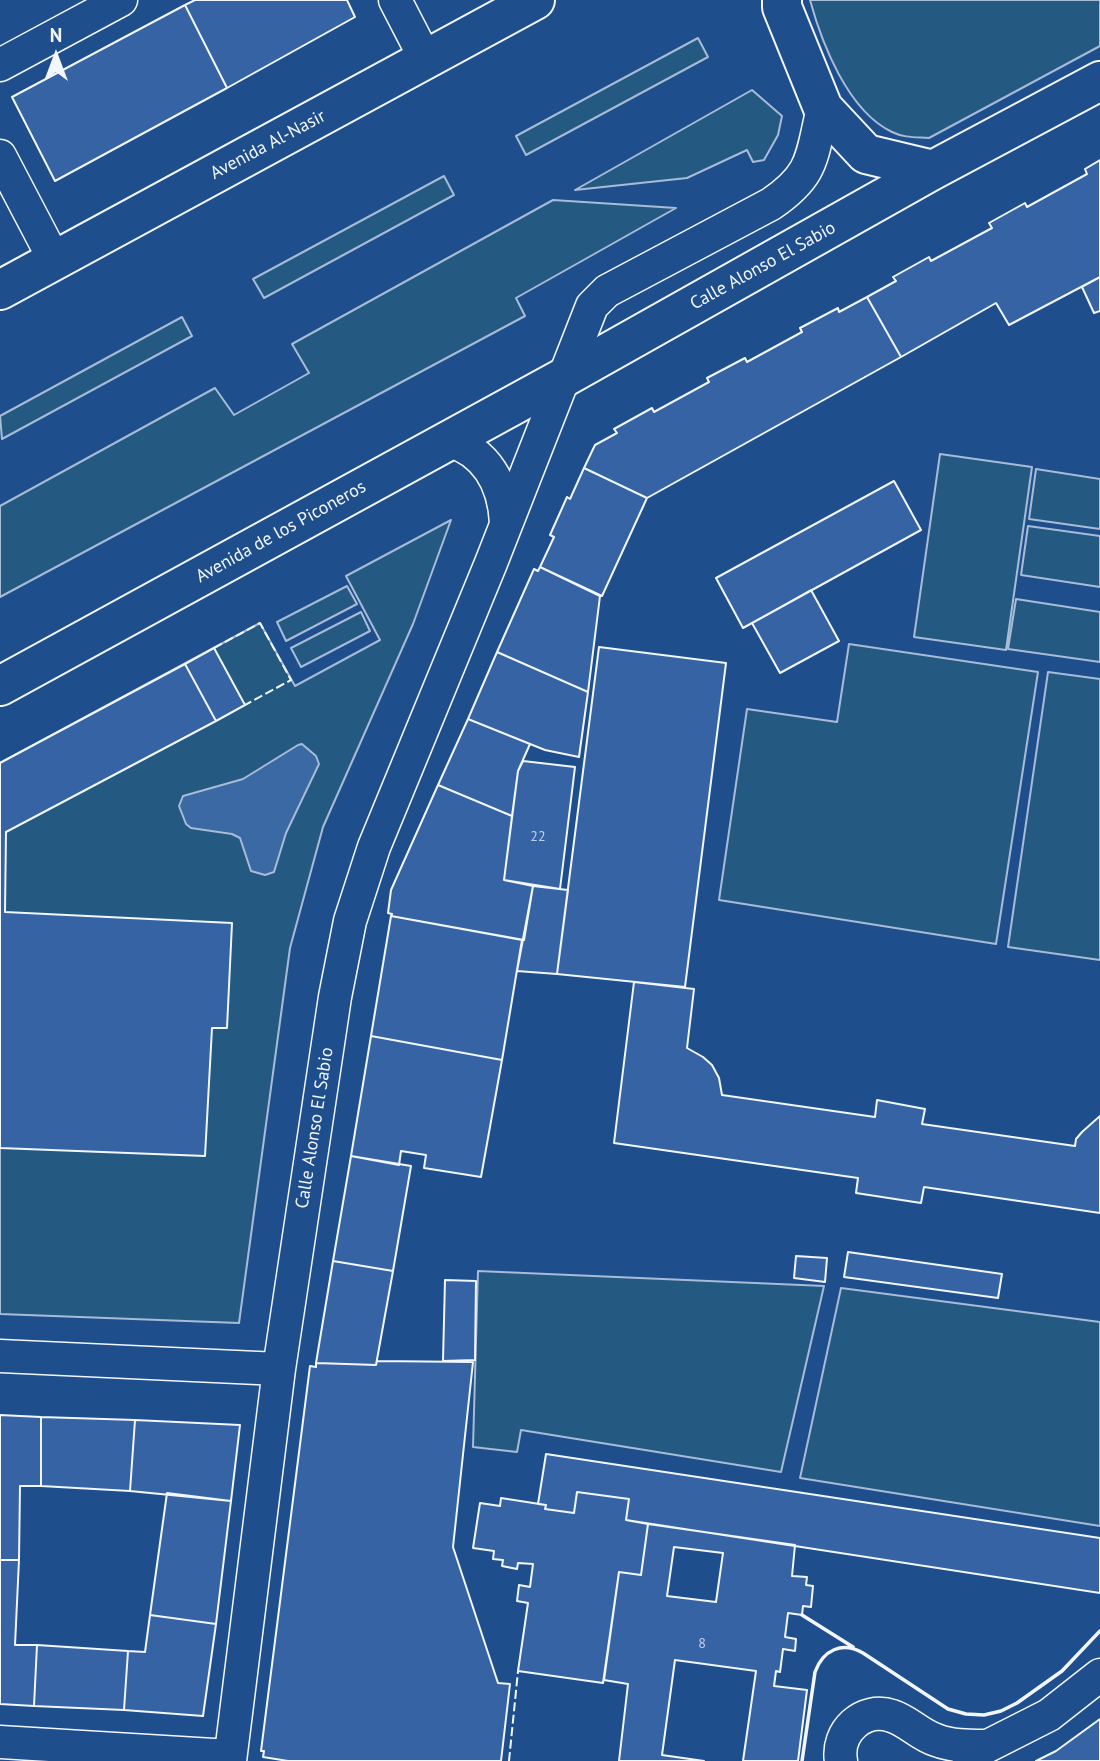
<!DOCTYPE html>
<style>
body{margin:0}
#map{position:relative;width:1100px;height:1761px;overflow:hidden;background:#1f4e8c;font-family:"PT Sans",sans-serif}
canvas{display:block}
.north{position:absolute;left:21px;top:21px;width:70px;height:70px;-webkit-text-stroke:5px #1f4e8c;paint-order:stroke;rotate:0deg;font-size:19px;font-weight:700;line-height:28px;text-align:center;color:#f2f6ff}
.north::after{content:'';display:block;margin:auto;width:24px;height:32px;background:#f2f6ff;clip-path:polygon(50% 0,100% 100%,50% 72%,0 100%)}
</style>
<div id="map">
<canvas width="1100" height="1761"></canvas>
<div class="north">N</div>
</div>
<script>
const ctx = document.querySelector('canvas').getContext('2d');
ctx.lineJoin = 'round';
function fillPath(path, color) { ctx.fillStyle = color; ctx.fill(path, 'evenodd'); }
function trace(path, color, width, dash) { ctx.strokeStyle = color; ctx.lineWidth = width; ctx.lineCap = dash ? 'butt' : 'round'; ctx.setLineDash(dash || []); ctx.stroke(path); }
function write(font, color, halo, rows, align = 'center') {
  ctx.font = font + ' "PT Sans",sans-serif'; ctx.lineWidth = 5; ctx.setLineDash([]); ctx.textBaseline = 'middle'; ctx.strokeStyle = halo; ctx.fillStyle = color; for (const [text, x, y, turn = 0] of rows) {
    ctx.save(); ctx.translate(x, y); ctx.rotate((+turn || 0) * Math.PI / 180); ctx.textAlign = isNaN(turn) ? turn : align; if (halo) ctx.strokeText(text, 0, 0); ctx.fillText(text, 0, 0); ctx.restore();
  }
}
const green = new Path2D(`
 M810,0H1100V46L929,138C916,137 904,138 892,132C848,111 822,44 810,0Z
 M698,38L708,57L526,155L516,136Z
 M752,90L782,116L778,135L764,160L753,162L747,150L687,178L575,190Z
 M444,176L454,195L264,298L253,279Z
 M553,200L676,208L516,298L525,316L0,597V506L215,388L234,415L309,373L292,344Z
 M182,317L192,336L2,439L0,416Z
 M940,454L1032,467L1006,650L914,637Z
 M1036,469L1100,479V529L1029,519Z
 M451,520L413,624L323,827L290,948L239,1323L0,1314V763L260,623L295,686L380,640L346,576Z
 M1028,526L1100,536V587L1021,575Z
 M347,586L357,604L286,641L277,622Z
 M1016,599L1100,612V662L1008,649Z
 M361,612L370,631L301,667L291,648Z
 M849,644L1038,672L996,944L719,900L747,709L837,722Z
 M1048,672L1100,679V960L1008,947Z
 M478,1271L824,1286L781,1472L521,1430L517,1452L473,1447Z
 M841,1288L1100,1322V1526L800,1478Z`);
fillPath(green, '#245a82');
trace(green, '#a8bbd7', 2);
const water = new Path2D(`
 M302,744L316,756L319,764L286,833L274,872L265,875L251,871L240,838L232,834L191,828L186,824L179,806L183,796L243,779L298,745Z`);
fillPath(water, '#3b69a3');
trace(water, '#a8bbd7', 2);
const building = new Path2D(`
 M195,0H347L355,17L227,88L185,5Z
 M185,5L227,88L55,181L12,97Z
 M1100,160V277L1009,325L996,303L901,357L867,297L896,281L893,277L929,257L931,261L992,228L989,223L1025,203L1027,207L1087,174L1085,169Z
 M1100,277V311L1094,313L1082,287Z
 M867,297L901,357L647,498L584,468L595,445L617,433L614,429L652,408L654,412L709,382L707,378L745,358L747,362L802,332L800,328L838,308L839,312Z
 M584,468L647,498L602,596L540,567L554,537L550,535L567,497L570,499Z
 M894,481L921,530L743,628L716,578Z
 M540,567L600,596L588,692L497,652L534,569L538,571Z
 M811,590L839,641L780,673L752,623Z
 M599,647L726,663L685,987L557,974Z
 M214,648L245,705L216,721L185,664Z
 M497,652L588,692L579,757L545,750L468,719Z
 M185,664L216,721L6,832L5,912L232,923L227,1028H212L205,1156L0,1148V763Z
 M468,719L530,744L518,771L512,816L438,785Z
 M523,761L575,767L560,889L504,880L518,771Z
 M438,785L512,816L504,880L533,886L524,940L391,916L392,914L388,913L391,890Z
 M533,886L568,890L557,974L517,971Z
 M391,916L522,940L502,1060L371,1036Z
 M634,982L694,989L687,1048L703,1057L712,1065L719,1078L722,1095L875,1117L877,1100L925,1109L922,1124L1075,1146L1076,1139L1082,1132L1100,1116V1213L924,1187L921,1203L856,1193L858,1178L614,1143Z
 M371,1036L502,1060L481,1177L424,1168L426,1155L401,1151L399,1165L351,1156Z
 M351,1156L411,1166L393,1271L333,1261Z
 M848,1252L1002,1274L998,1298L844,1277Z
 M796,1256L827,1258L825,1282L794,1278Z
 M333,1261L393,1271L376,1365L316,1363Z
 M445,1280L476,1281L475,1360L443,1361Z
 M377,1361L473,1362L453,1547L498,1683L510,1684L501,1761H288L263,1757L264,1751H261L310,1366L316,1367V1363L376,1365Z
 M0,1415L41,1417V1486H20L19,1560H0Z
 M41,1417L135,1420L130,1491L41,1486Z
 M135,1420L240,1425L231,1501L130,1491Z
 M546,1454L1100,1538V1593L626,1520L629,1499L577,1492L574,1513L545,1509L546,1505L538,1504Z
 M577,1492L629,1499L626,1520L648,1524L641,1575L619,1572L603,1683L518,1671L528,1603L517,1601L519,1585L530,1587L533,1564L518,1563L517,1569L502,1566L503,1560L493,1559L494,1551L473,1548L480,1503L500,1506L501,1498L546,1505L545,1509L574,1513Z
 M167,1493L231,1501L216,1624L150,1615Z
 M648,1524L795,1545L792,1576L807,1577L806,1585L813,1586L811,1607L803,1606L802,1615L788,1613L785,1637L796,1639L795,1651L783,1649L780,1672L776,1671L774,1686L807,1690L798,1761H743L756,1671L675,1660L662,1755L704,1761H619L628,1684L604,1680L619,1572L641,1575ZM674,1547L723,1553L716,1602L667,1596Z
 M0,1560H19L15,1645H37L34,1706L0,1704Z
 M150,1615L216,1624L203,1716L124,1710L128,1651L145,1652Z
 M37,1645L128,1651L124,1710L34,1706Z
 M1100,1719V1761H1036L1056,1751Z`);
fillPath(building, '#3563a3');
trace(building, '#f2f6ff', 2);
const street = new Path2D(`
 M395,0L426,60
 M0,65L121,0
 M0,156L55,261
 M448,440C487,452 504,484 506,523
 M0,1356L279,1369
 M0,1742L230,1756
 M968,1756L1049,1715L1100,1675
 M230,1761L279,1369L335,997L350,921L374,847L491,563L592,306L607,291L771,204C815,174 811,157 823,108
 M841,1761C836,1732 863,1706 892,1716C908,1721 920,1735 936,1740C951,1746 968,1746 985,1746`);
const primary = new Path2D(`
 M782,0V7L823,108L866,154L933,170
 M0,290L535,0
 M0,686L563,378L933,170L1100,81`);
trace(street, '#f2f6ff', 35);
trace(primary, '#f2f6ff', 42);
trace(street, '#1f4e8c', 32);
trace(primary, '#1f4e8c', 38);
trace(new Path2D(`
 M214,648L260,623L291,680L245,705
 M509,1761L518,1671`), '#f2f6ff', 2, [9, 3.5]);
trace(new Path2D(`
 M802,1615L853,1647
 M802,1761L815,1672C823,1650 842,1641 863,1653L948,1709L966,1714L984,1715L1001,1711L1017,1703L1062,1671L1100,1631`), '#f2f6ff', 3.5);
write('14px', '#c3d1e8', null, [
 ["22",538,837],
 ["8",702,1644]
]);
write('18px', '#f2f6ff', '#1f4e8c', [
 ["Avenida Al-Nasir",268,145,-28],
 ["Calle Alonso El Sabio",763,266,-29],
 ["Avenida de los Piconeros",281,532,-29],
 ["Calle Alonso El Sabio",315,1128,-81]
]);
</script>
